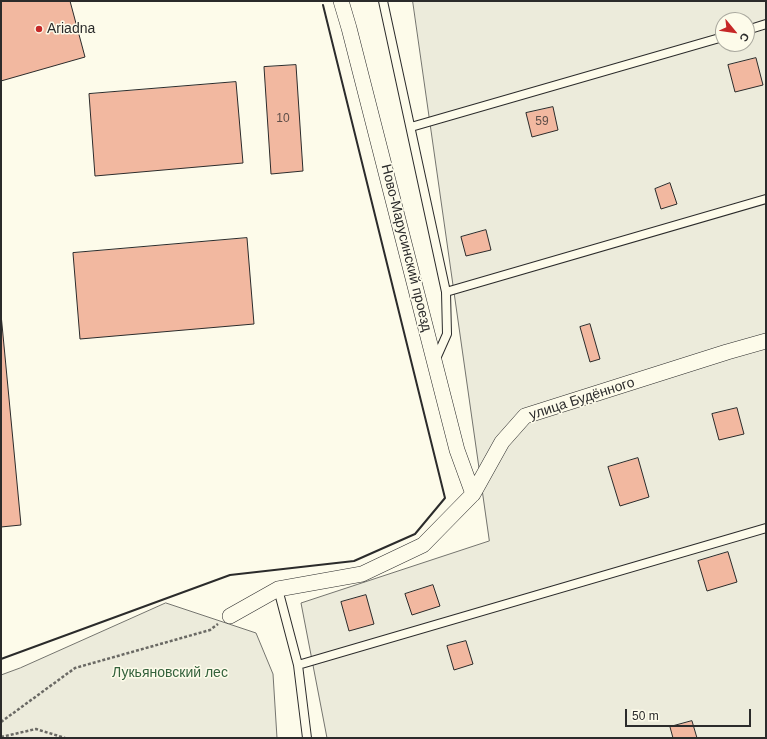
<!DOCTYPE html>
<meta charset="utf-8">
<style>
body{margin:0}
#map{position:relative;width:767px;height:739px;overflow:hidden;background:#fdfbea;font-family:Helvetica,sans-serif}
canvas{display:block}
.frame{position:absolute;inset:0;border:2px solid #2b2b2b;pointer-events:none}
.north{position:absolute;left:715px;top:12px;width:40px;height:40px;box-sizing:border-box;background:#fdfbea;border:1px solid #a9a89e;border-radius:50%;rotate:119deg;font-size:11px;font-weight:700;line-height:16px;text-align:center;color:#2b2b2b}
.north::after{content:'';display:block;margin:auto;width:14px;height:18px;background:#c62828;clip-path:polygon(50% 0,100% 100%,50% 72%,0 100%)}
.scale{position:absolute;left:625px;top:709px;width:126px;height:18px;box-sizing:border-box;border:2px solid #2b2b2b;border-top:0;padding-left:5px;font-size:12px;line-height:14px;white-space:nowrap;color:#2b2b2b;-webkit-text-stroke:3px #fdfbea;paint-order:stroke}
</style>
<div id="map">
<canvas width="767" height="739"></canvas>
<div class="frame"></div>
<div class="north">С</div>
<div class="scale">50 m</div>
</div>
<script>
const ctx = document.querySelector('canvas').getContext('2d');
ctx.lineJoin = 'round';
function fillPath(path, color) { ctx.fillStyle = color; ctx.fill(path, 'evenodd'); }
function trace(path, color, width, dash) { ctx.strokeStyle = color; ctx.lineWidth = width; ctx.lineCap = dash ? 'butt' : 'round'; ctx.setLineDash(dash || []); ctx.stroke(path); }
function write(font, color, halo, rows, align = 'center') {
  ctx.font = font + ' Helvetica,sans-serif'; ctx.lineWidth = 3; ctx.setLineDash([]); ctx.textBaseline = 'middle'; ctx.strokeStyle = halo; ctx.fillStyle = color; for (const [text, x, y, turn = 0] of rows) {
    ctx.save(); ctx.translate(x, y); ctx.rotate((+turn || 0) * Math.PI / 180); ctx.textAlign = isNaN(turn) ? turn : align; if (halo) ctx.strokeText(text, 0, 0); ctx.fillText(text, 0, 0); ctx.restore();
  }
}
const green = new Path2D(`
 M413,1H766V738H327L301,603L489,541ZM723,20H747V44H723Z
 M166,603L256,633L273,674L277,738H1V675L20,668Z`);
fillPath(green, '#ecebdb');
trace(green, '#74746e', 1);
const building = new Path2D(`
 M1,1H70L85,57L1,81Z
 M756,58L763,85L735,92L728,65Z
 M296,65L303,171L271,174L264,67Z
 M236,82L243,163L95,176L89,94Z
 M553,107L558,130L532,137L526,113Z
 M670,183L677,204L661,209L655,189Z
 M486,230L491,250L466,256L461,237Z
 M247,238L254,324L80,339L73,253Z
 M1,314L21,525L1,527Z
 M590,324L600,359L590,362L580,327Z
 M737,408L744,434L719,440L712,414Z
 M638,458L649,497L620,506L608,467Z
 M728,552L737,582L707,591L698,561Z
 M433,585L440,606L412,615L405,594Z
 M366,595L374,624L349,631L341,602Z
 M466,641L473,664L454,670L447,646Z
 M692,721L697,738H673L670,727Z`);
fillPath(building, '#f2b8a0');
trace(building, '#2b2b2b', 1);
const lane = new Path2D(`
 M383,1L446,292L447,334L435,361
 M747,30L766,24
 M411,127L723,37
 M446,292L766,199
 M278,589L298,665L307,738
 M298,665L766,528`);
const street = new Path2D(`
 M341,1L349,28L457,450L473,494
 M230,616L278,589L362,574L423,545L473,494L502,442L525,416L727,352L766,341`);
trace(lane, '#2b2b2b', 10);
trace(street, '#2b2b2b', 16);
trace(new Path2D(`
 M1,722L75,668L210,630L218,624
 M1,737L36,729L65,738`), '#6a6964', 2.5, [3, 2]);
trace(lane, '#fdfbea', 8);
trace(street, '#fdfbea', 15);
trace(new Path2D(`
 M1,659L230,575L354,561L415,534L445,498L323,5`), '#2b2b2b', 2);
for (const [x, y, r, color] of [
 [39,29,4,"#c62828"]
]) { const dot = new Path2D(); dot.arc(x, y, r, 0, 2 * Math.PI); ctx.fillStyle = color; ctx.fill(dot); trace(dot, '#fdfbea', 1.5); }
write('12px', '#5d4e48', null, [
 ["10",283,119],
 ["59",542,122]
]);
write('14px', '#2b2b2b', '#fdfbea', [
 ["Ariadna",47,29]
], 'left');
write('14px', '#2b2b2b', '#fdfbea', [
 ["Ново-Марусинский проезд",406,248,76],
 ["улица Будённого",582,399,-18]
]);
write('14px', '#34623c', '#fdfbea', [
 ["Лукьяновский лес",170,673]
]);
</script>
